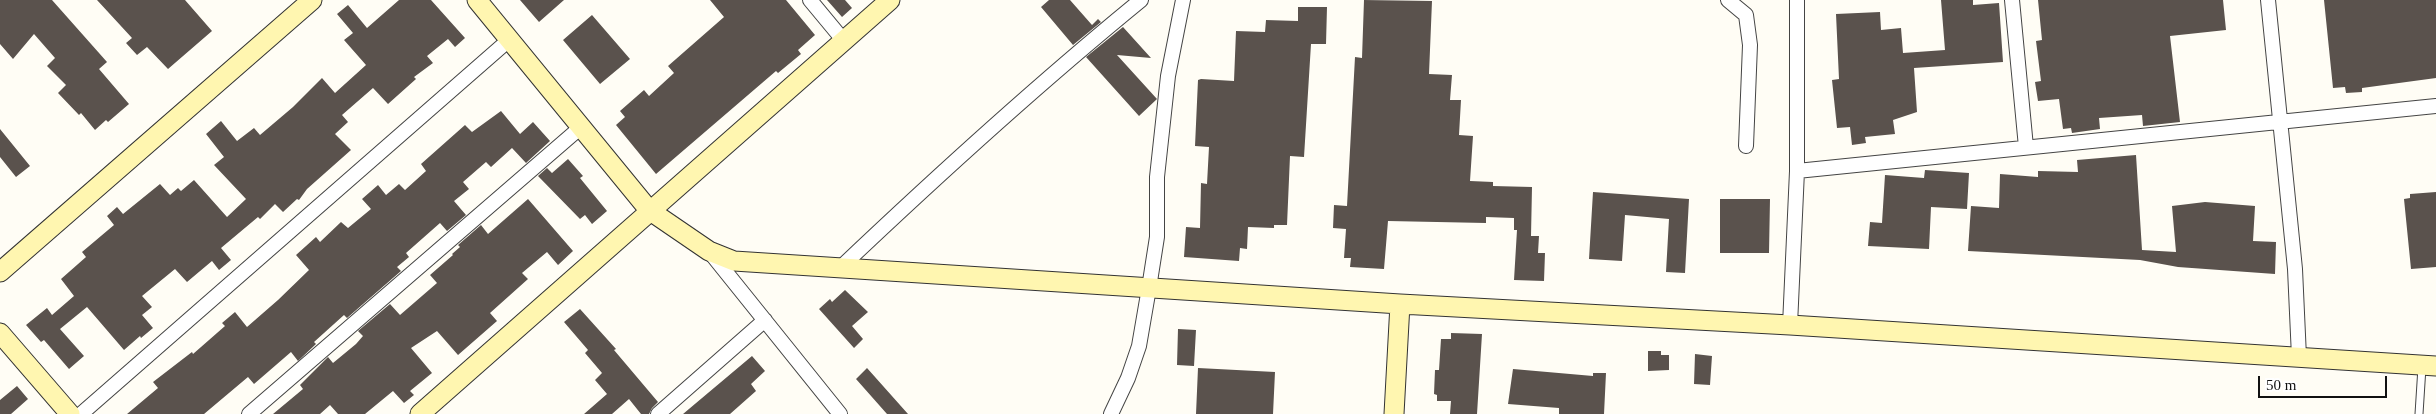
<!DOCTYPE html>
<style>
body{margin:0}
#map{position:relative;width:2436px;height:414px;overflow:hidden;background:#fffdf5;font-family:"Times New Roman",serif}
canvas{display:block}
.scale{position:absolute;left:2258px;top:376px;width:129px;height:22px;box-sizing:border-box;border:2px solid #111;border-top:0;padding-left:6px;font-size:15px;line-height:18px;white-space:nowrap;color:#111;-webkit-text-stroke:4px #fff;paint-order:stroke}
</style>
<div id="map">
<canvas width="2436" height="414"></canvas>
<div class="scale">50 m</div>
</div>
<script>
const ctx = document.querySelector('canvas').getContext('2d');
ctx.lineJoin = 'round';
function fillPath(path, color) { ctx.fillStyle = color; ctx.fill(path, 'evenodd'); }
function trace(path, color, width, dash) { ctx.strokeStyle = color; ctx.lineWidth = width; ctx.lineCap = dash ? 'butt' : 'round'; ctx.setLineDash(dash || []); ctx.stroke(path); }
fillPath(new Path2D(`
 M0,0H52L107,62L99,69L129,104L108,122L106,120L95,130L81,113L79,115L58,93L66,85L47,66L55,58L34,34L13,59L0,44Z
 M97,0H185L212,31L168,69L147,47L137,55L126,43L132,38Z
 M399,0H431L465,38L455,47L448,39L427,56L433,63L414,77L416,79L388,104L373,88L342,115L348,122L335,134L351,150L307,189L299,200L297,199L283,212L275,204L260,219L258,217L221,248L231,260L219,270L212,261L187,282L175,269L142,296L152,307L142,315L153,328L141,338L140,336L124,350L87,307L60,329L84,356L69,369L44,340L41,342L26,325L47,308L52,315L74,296L61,279L86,257L82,252L114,225L107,216L117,207L123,214L160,184L170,195L178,188L181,191L194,180L227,217L246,199L214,165L224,157L206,134L221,121L237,141L254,128L260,135L293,107L322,78L335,93L366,65L344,40L353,33L337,14L348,5L367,28Z
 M520,0H564L539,22Z
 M710,0H786L815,35L798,50L801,54L778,73L776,71L656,174L616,125L625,117L620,111L644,90L649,96L674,73L668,66L724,17Z
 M827,0H845L852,8L842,17Z
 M1049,0H1070L1092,25L1098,19L1101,22L1073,45L1041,7Z
 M1364,0L1432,1L1429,74L1452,75L1450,100H1461L1459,135L1473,136L1470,181L1493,182V186L1532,187L1531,236H1539L1538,253H1545L1544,281L1514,280L1517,230H1514V218L1486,217V223L1388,221L1384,269L1350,267L1351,258H1344L1346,229L1333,228L1334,205L1347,206L1355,57L1362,58Z
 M1941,0H1973V5L1999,3L2003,62L1914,68L1917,112L1893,120L1895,134L1865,137L1866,143L1852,145L1850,127L1837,128L1832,80L1839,79L1836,14L1880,12L1881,30L1901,28L1903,53L1945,50Z
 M2038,0H2223L2226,30L2170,36L2180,122L2143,126L2142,115L2099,118L2100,129L2072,133L2071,128L2063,129L2059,99L2038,101L2035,82L2041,81L2036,41L2042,40Z
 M2324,0H2436V78L2362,88V92L2346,93L2345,87L2333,88Z
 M1298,7H1327L1326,44H1311L1304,157L1290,156L1287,225H1274V228L1248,227L1247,249L1240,248L1239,261L1184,257L1186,227L1200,228L1201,183L1207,184L1209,147L1195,146L1198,80L1201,79L1234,81L1236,31L1265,32L1266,20L1298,21Z
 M592,15L630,59L600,84L563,40Z
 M1123,27L1151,58L1117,55L1157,99L1139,116L1086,57Z
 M501,111L520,134L533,122L550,141L526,163L512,148L491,167L486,162L463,182L469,189L454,201L466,215L447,231L440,223L406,253L409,257L397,267L401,271L347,318L344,315L314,342L316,344L298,361L291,352L254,384L248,377L204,414H127L158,388L153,382L192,352L193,354L225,326L222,323L235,312L247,327L278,300L309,270L296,255L316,237L320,242L341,222L348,228L371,209L362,199L378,185L386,195L399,184L405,190L426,171L421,164L465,125L472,132Z
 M0,129L30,166L16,177L0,157Z
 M2136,155L2142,250L2176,252L2172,206L2205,202L2255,206L2253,241L2276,242L2275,274L2178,267L2140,260L1968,251L1971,206L1999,208L2000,174L2038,177V171L2078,172L2077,160Z
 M568,159L583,176L580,178L607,211L592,224L585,215L580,219L538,176L547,168L552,173Z
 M1925,170L1969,173L1967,209L1931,207L1929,249L1868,246L1870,222L1882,223L1885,175L1924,178Z
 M1593,192L1689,199L1685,273L1666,272L1669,219L1625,215L1622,261L1589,259Z
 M2436,192V267L2411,269L2404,199L2410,198V194Z
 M528,199L573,251L558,265L547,252L522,273L528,279L490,313L497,321L458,355L437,331L411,348L432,373L410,391L414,395L404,403L393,391L365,414H338L330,405L320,414H273L303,389L300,385L328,357L333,363L356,344L363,336L358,331L390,304L400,315L437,283L430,275L453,255L452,254L460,247L458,245L481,225L488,234Z
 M1720,199H1770L1769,253H1720Z
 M845,290L868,312L852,326L863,339L854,348L819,309L830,299L832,302Z
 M580,309L616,349L614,350L658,402L652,408L649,414H641L629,399L612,414H584L607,394L595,380L602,373L585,353L588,350L564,322Z
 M1178,329L1196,330L1194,366L1177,365Z
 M1451,333L1482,334L1477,414H1450L1451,401H1437V395L1434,394L1435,370H1439L1441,339H1451Z
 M1648,351H1661V355H1669V370L1648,371Z
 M1695,354L1712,356L1710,385L1694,384Z
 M752,356L765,371L751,384L756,391L730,414H683Z
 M867,368L908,414H887L856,379Z
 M1198,368L1275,372L1273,414H1196Z
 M1513,369L1593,376V373H1606L1604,414H1559V408L1508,404Z
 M17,386L28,399L11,414H0V400Z`), '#5a524d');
const lane = new Path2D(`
 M2419,414L2422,367`);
const street = new Path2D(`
 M810,0L844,41
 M1728,0L1746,15L1750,45L1746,146
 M2012,0L2026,147
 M2268,0L2295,269L2299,357
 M1797,171L2436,106
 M709,251L840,414
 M839,269C937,176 1037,85 1141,0
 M1790,325L1797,171V0
 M81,414L510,39
 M249,414L581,127
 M658,414L765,320
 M1111,414L1128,378L1139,346L1149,288L1157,237V177L1168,76L1183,0`);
const secondary = new Path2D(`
 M477,0L649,210L709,251L734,261L1400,304L1790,325L2436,366
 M0,272L312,0
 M0,333L70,414
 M420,414L890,0
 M1394,414L1400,304`);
trace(lane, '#444', 9);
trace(street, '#444', 16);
trace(secondary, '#333', 21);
trace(lane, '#fff', 7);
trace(street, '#fff', 14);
trace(secondary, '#fff6b0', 19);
</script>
